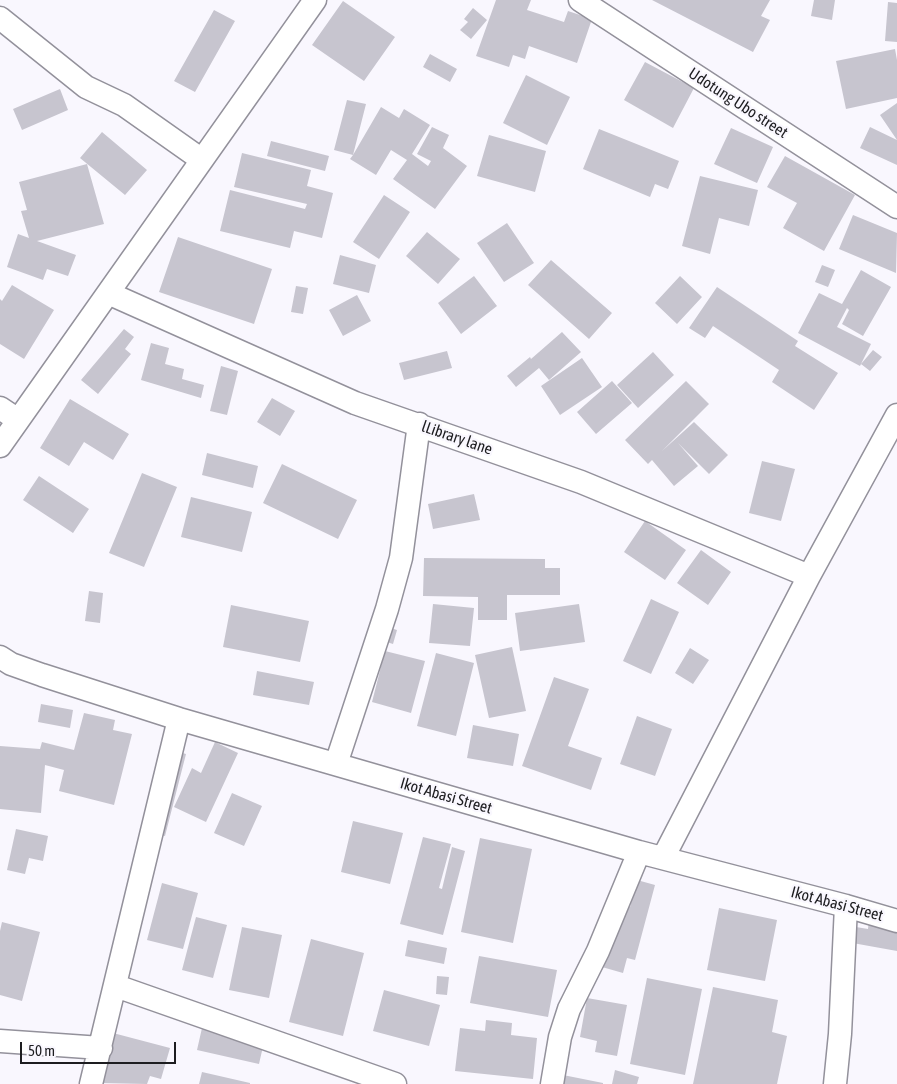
<!DOCTYPE html>
<style>
body{margin:0}
#map{position:relative;width:897px;height:1084px;overflow:hidden;background:#f9f7fe;font-family:"Asap Condensed",sans-serif}
canvas{display:block}
.scale{position:absolute;left:20px;top:1042px;width:156px;height:22px;box-sizing:border-box;border:2px solid #1d1d20;border-top:0;padding-left:6px;font-size:15px;line-height:18px;white-space:nowrap;color:#1d1d20;-webkit-text-stroke:4px #f9f7fe;paint-order:stroke}
</style>
<div id="map">
<canvas width="897" height="1084"></canvas>
<div class="scale">50 m</div>
</div>
<script>
const ctx = document.querySelector('canvas').getContext('2d');
ctx.lineJoin = 'round';
function fillPath(path, color) { ctx.fillStyle = color; ctx.fill(path, 'evenodd'); }
function trace(path, color, width, dash) { ctx.strokeStyle = color; ctx.lineWidth = width; ctx.lineCap = dash ? 'butt' : 'round'; ctx.setLineDash(dash || []); ctx.stroke(path); }
function write(font, color, halo, rows, align = 'center') {
  ctx.font = font + ' "Asap Condensed",sans-serif'; ctx.lineWidth = 4.5; ctx.setLineDash([]); ctx.textBaseline = 'middle'; ctx.strokeStyle = halo; ctx.fillStyle = color; for (const [text, x, y, turn = 0] of rows) {
    ctx.save(); ctx.translate(x, y); ctx.rotate((+turn || 0) * Math.PI / 180); ctx.textAlign = isNaN(turn) ? turn : align; if (halo) ctx.strokeText(text, 0, 0); ctx.fillText(text, 0, 0); ctx.restore();
  }
}
fillPath(new Path2D(`
 M496,0H531L527,10L564,22L568,11L592,19L577,63L529,46L525,59L513,55L509,67L476,56Z
 M652,0H770L761,16L770,20L753,52Z
 M814,0H835L832,20L811,16Z
 M343,1L395,37L364,81L312,45Z
 M888,2L897,3V42L885,41Z
 M473,8L487,20L471,39L460,30L468,22L464,19Z
 M214,10L235,21L195,92L174,81Z
 M895,49L897,60V98L846,109L836,61Z
 M430,54L457,69L450,82L423,67Z
 M645,62L694,88L673,128L624,100Z
 M526,75L570,97L547,145L503,123Z
 M60,89L68,110L22,130L13,109Z
 M347,100L366,104L353,155L381,107L399,118L404,109L430,125L412,154L428,166L431,161L417,154L432,127L449,135L443,148L467,166L435,209L393,179L407,160L391,150L376,175L350,159L353,155L334,150Z
 M897,103V140L880,115Z
 M870,127L897,140V165L860,148Z
 M731,128L773,147L757,183L714,164Z
 M599,129L679,161L668,189L655,184L650,197L583,169Z
 M102,132L147,170L125,195L80,158Z
 M489,135L546,151L535,192L477,176Z
 M271,141L329,156L325,171L267,156Z
 M242,153L311,170L307,186L333,193L322,238L294,231L290,248L220,231L230,190L305,209L307,204L234,187Z
 M785,156L855,195L824,251L783,228L797,203L767,187Z
 M87,164L104,224L37,241L76,255L68,276L47,269L43,280L7,267L18,234L29,238L21,211L27,210L19,182Z
 M700,176L758,190L749,226L719,218L710,254L682,246Z
 M384,195L410,212L379,259L353,242Z
 M853,215L897,233L896,273L839,249Z
 M507,223L534,263L504,282L477,243Z
 M427,232L460,259L438,284L406,256Z
 M178,237L272,269L254,324L159,292Z
 M340,255L376,265L369,293L333,284Z
 M551,260L612,313L589,339L528,285Z
 M822,265L835,270L828,287L815,282Z
 M861,270L891,287L863,336L842,324L849,310L847,308L837,327L871,344L860,366L798,333L819,293L842,304Z
 M474,276L497,306L461,334L438,303Z
 M680,276L702,297L677,324L655,303Z
 M12,285L54,310L24,359L0,344V299L2,301Z
 M296,286L308,288L303,314L291,312Z
 M717,287L798,341L795,346L838,373L814,410L772,382L779,370L713,326L705,338L689,328Z
 M357,295L371,321L343,336L329,310Z
 M124,329L134,337L125,349L131,354L98,394L81,380Z
 M562,332L581,352L549,380L539,368L516,387L507,376L530,357L531,359Z
 M151,343L169,348L165,364L184,369L182,379L204,385L201,398L141,380Z
 M873,350L882,357L870,371L861,364Z
 M447,351L452,368L404,380L399,363Z
 M653,352L674,375L638,408L617,385Z
 M582,358L602,387L560,415L541,386Z
 M221,366L238,371L227,415L210,411Z
 M612,381L632,403L596,434L577,412Z
 M686,381L709,404L662,451L694,422L728,455L709,474L678,443L698,466L674,486L652,460L648,464L625,440Z
 M272,398L295,411L280,436L257,422Z
 M70,399L129,434L113,460L84,442L69,466L40,448Z
 M207,453L258,466L253,488L202,475Z
 M762,461L795,469L781,521L749,513Z
 M282,464L357,500L338,539L263,503Z
 M142,473L177,487L144,567L109,553Z
 M39,476L89,509L73,533L23,500Z
 M474,494L480,520L433,529L428,504Z
 M191,497L252,512L242,552L181,537Z
 M645,521L686,550L665,580L624,552Z
 M701,550L731,572L708,605L677,583Z
 M424,558L545,559V568H560V595H507V620H478V597L423,596Z
 M89,591L103,593L100,623L85,621Z
 M651,599L679,612L651,674L623,661Z
 M433,604L474,608L470,646L429,643Z
 M579,604L585,642L520,651L515,613Z
 M231,605L309,621L300,662L223,647Z
 M375,623L397,630L393,644L371,637Z
 M512,647L526,711L489,718L475,655Z
 M690,648L709,660L693,684L675,673Z
 M385,651L425,661L411,713L372,702Z
 M436,653L474,663L456,736L417,726Z
 M257,671L314,682L309,705L253,695Z
 M554,677L589,689L568,746L602,758L591,790L522,766Z
 M41,704L73,710L70,728L38,722Z
 M84,713L115,720L113,730L132,734L114,805L59,791L64,770L45,765L41,813L0,809V746L40,749L42,742L74,750Z
 M637,716L672,729L655,776L620,764Z
 M473,725L519,734L513,766L467,758Z
 M215,742L238,753L206,822L174,807L192,768L201,773Z
 M168,749L186,754L165,836L146,832Z
 M232,793L262,806L244,846L214,833Z
 M353,821L403,833L390,884L341,872Z
 M16,829L48,836L43,861L29,858L25,874L7,870Z
 M423,837L451,844L439,888L442,889L452,847L465,851L443,935L400,924Z
 M480,838L532,849L513,943L461,932Z
 M637,880L655,885L635,960L627,958L623,973L602,967L619,904L630,907Z
 M162,883L198,893L183,949L147,940Z
 M719,908L777,920L765,981L707,970Z
 M196,917L227,925L213,978L182,970Z
 M869,919L897,923V951L847,942L850,926L868,929Z
 M2,922L40,932L22,1001L0,995V931Z
 M242,927L282,935L269,998L229,990Z
 M311,939L364,953L343,1036L289,1022Z
 M408,940L447,948L444,964L405,956Z
 M479,956L557,970L548,1017L470,1003Z
 M437,976L449,977L447,995L436,994Z
 M647,978L702,989L685,1075L630,1064Z
 M713,987L778,1000L772,1032L787,1036L777,1084H693Z
 M384,990L440,1005L429,1046L373,1031Z
 M587,998L627,1005L617,1056L595,1052L597,1041L580,1037Z
 M486,1020L512,1023L511,1035L537,1038L533,1079L455,1071L460,1028L485,1031Z
 M202,1028L264,1042L259,1064L197,1050Z
 M113,1033L170,1048L161,1079L150,1076L147,1084L100,1083Z
 M615,1070L639,1077L637,1084H612Z
 M202,1072L250,1083V1084H199Z
 M563,1075L603,1083V1084H561Z`), '#c7c5cf');
const minor = new Path2D(`
 M580,0L897,207
 M0,18L86,87L124,105L202,160
 M108,293L355,403L581,482L809,576
 M0,408L18,420
 M0,446L315,0
 M0,657L11,664L42,675L179,719L639,852L846,906L897,921
 M336,764L387,609L401,558L419,424
 M663,858L809,576L897,415
 M116,986L395,1084
 M0,1041L101,1048
 M91,1084L179,719
 M552,1084L560,1037L569,1009L598,951L639,852
 M835,1084L840,1034L846,906`);
trace(minor, '#93919b', 25);
trace(minor, '#fff', 22);
write('16px', '#1d1d20', '#f9f7fe', [
 ["Udotung Ubo street",738,103,33],
 ["lLibrary lane",457,438,19],
 ["Ikot Abasi Street",446,796,16],
 ["Ikot Abasi Street",837,904,15]
]);
</script>
